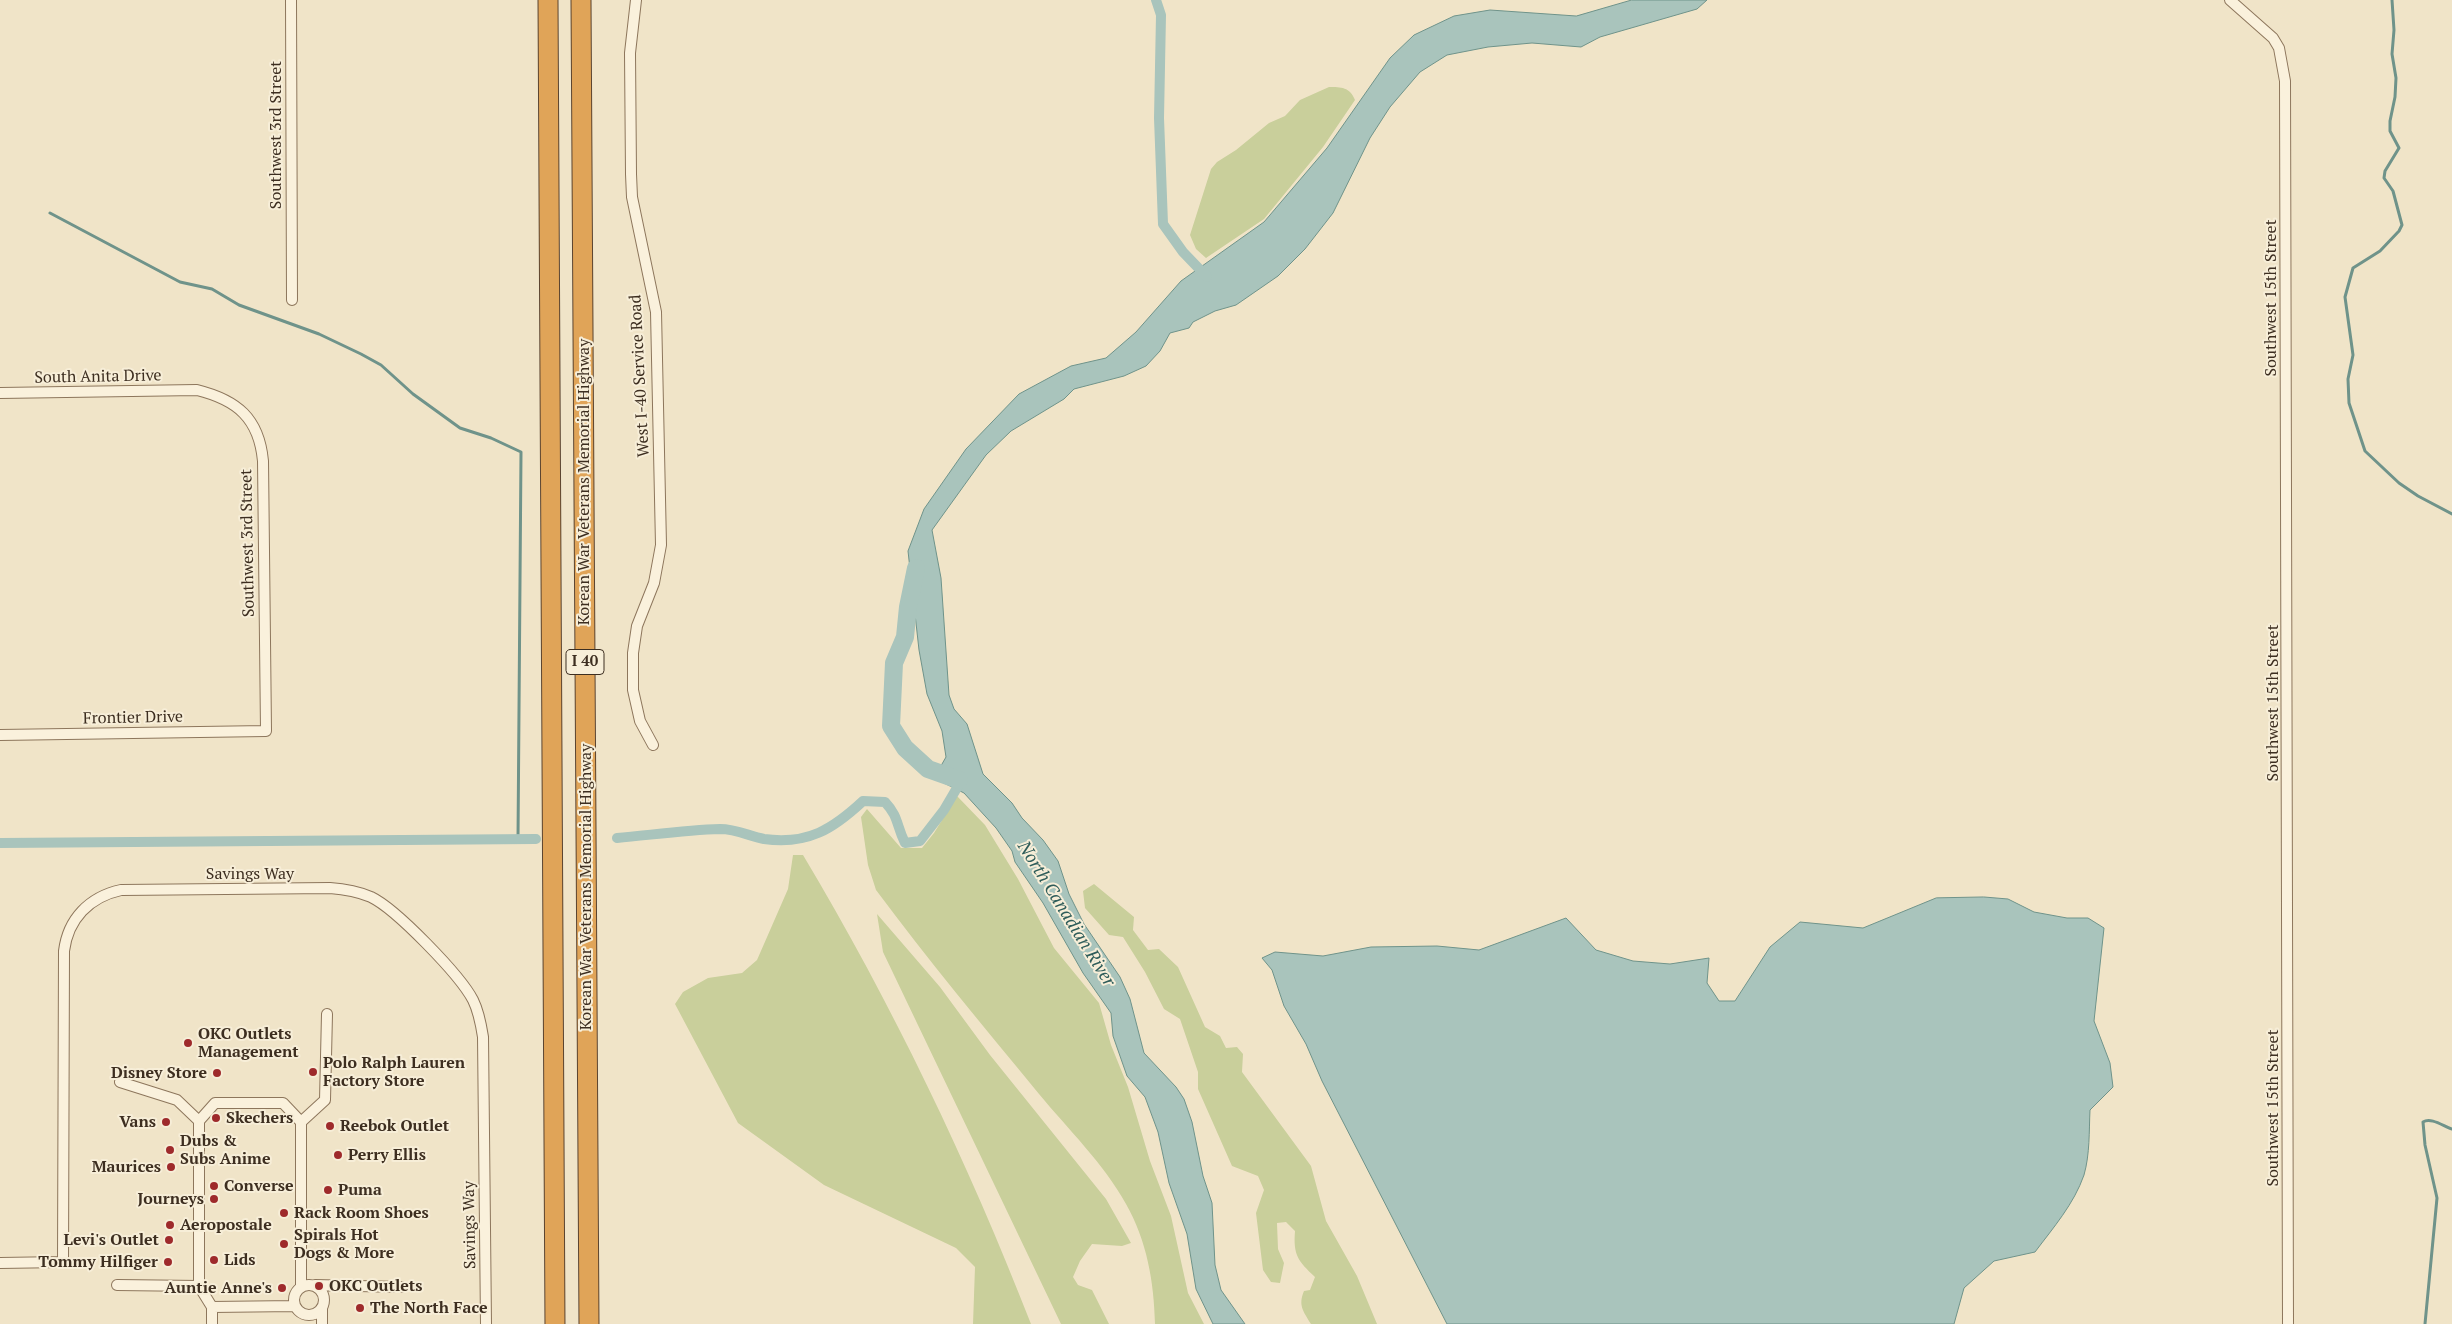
<!DOCTYPE html>
<style>
body{margin:0}
canvas{display:block;background:#f0e4c8}
</style>
<canvas width="2452" height="1324"></canvas>
<script>
const ctx = document.querySelector('canvas').getContext('2d');
ctx.lineJoin = 'round';
function fillPath(path, color) { ctx.fillStyle = color; ctx.fill(path, 'evenodd'); }
function trace(path, color, width, dash) { ctx.strokeStyle = color; ctx.lineWidth = width; ctx.lineCap = dash ? 'butt' : 'round'; ctx.setLineDash(dash || []); ctx.stroke(path); }
function write(font, color, halo, rows, align = 'center') {
  ctx.font = font + ' "PT Serif",serif'; ctx.lineWidth = 4; ctx.setLineDash([]); ctx.textBaseline = 'middle'; ctx.strokeStyle = halo; ctx.fillStyle = color; for (const [text, x, y, turn = 0] of rows) {
    ctx.save(); ctx.translate(x, y); ctx.rotate((+turn || 0) * Math.PI / 180); ctx.textAlign = isNaN(turn) ? turn : align; if (halo) ctx.strokeText(text, 0, 0); ctx.fillText(text, 0, 0); ctx.restore();
  }
}
fillPath(new Path2D(`
 M1329,87C1341,87 1350,87 1355,100L1323,147L1264,219L1206,258L1196,249L1190,235L1211,169L1217,162L1236,150L1269,123L1285,116L1300,100Z
 M957,796L985,825L1018,879L1054,948L1099,1003L1111,1045L1128,1087L1150,1161L1171,1216L1188,1293L1204,1324H1155C1154,1282 1147,1241 1126,1204C1104,1164 1068,1129 1039,1094C984,1027 928,960 876,890L868,865L861,817L867,809L901,848H922L934,833Z
 M793,855H803C892,1004 968,1162 1031,1324H973L975,1267L956,1248L824,1185L738,1123L675,1004L683,992L708,978L742,973L757,960L788,889Z
 M1094,884L1134,917L1133,930L1148,950L1159,949L1178,967L1205,1027L1220,1036L1226,1048L1237,1047L1243,1054L1242,1072L1311,1166L1326,1221L1357,1276L1377,1324H1311C1303,1311 1298,1305 1304,1291L1310,1290L1315,1277C1298,1261 1293,1255 1295,1231L1286,1222L1277,1223L1278,1249L1284,1263L1280,1283L1271,1282L1263,1270L1256,1213L1264,1190L1258,1176L1232,1166L1198,1089V1072L1180,1019L1164,1009L1145,972L1123,937L1109,935L1085,908L1083,891Z
 M877,914L940,987L990,1055L1106,1199L1131,1243L1122,1246L1092,1244L1080,1261L1073,1277L1078,1285L1092,1290L1109,1324H1061L883,952Z`), '#c9cf9b');
const water = new Path2D(`
 M1632,0H1707L1697,9L1600,37L1581,47L1532,43L1488,47L1447,55L1420,72L1390,107L1370,138L1333,213L1305,249L1278,276L1236,305L1215,311L1193,322L1189,328L1170,333L1160,351L1146,366L1124,376L1074,389L1064,399L1011,431L986,455L932,530L941,578L949,695L954,709L967,724L983,774L1012,803L1022,818L1043,840L1058,861L1069,894L1084,924L1120,977L1130,999L1144,1053L1176,1087L1184,1099L1192,1122L1203,1176L1212,1203L1215,1265L1221,1290L1245,1324H1213L1196,1289L1187,1234L1169,1183L1158,1132L1145,1097L1127,1076L1113,1036L1111,1013L1083,973L1043,903L1015,862L1012,851L996,828L964,793L934,778L946,757L942,731L927,694L919,650L908,551L924,509L966,449L1019,394L1071,366L1106,358L1136,332L1181,281L1264,222L1327,148L1390,58L1414,35L1454,16L1490,10L1576,16Z
 M1984,897L2008,899L2034,912L2067,918H2088L2104,928L2094,1021L2110,1063L2113,1087L2090,1110C2089,1131 2090,1154 2084,1175C2074,1204 2053,1228 2035,1252L1994,1261L1964,1288L1954,1324H1447L1322,1081L1306,1044L1284,1006L1272,970L1262,958L1275,952L1323,956L1371,947L1437,946L1479,950L1566,918L1596,950L1633,961L1670,964L1709,958L1707,983L1719,1001H1735L1770,947L1800,922L1863,928L1936,898Z`);
fillPath(water, '#a9c4bc');
trace(water, '#6f938a', 1);
trace(new Path2D(`
 M2392,0L2394,30L2392,54L2396,78L2395,97L2390,121V131L2399,148L2385,171L2384,178L2393,191L2402,225L2399,231L2380,251L2353,268L2345,297L2353,355L2348,379L2349,403L2365,451L2399,483L2418,496L2452,514
 M50,213L180,282L212,289L239,305L319,334L361,354L381,365L413,394L460,428L491,438L521,452L518,839
 M2425,1324L2437,1198L2425,1145L2423,1122C2431,1117 2443,1126 2452,1129`), '#6f938a', 3);
trace(new Path2D(`
 M1156,0L1161,15L1159,118L1163,224L1183,252L1207,277
 M617,838C651,835 686,830 720,829C736,829 749,836 764,839C808,845 833,829 863,801L885,802C899,817 896,825 905,843L920,841L944,810L961,781
 M0,843L536,839`), '#a9c4bc', 10);
trace(new Path2D(`
 M916,568L908,607L905,637L894,663L891,726L905,748L928,769L959,780`), '#a9c4bc', 18);
const street = new Path2D(`
 M291,0L292,300
 M636,0L630,53L631,174L632,197L656,312L661,545L654,583L637,626L633,653V690L640,721L653,745
 M2230,0L2273,38L2279,48L2285,81L2288,1324
 M0,393L197,390C237,400 259,418 263,461L266,731L0,735
 M120,1082L177,1100L199,1121L215,1103H283L301,1122
 M0,1263L63,1262L64,951C68,919 89,897 121,890L330,888C344,889 357,891 371,897C396,909 460,975 473,1000C479,1012 481,1024 483,1037L486,1324
 M294 1300a15 15 0 1 1 30 0a15 15 0 1 1-30 0Z
 M117,1285L199,1286V1121
 M315,1285L401,1287
 M199,1286L212,1307
 M301,1287V1122L325,1100L327,1014
 M212,1324V1307L295,1306
 M322,1324V1309`);
const highway = new Path2D(`
 M548,0L555,1324
 M581,0L589,1324`);
trace(street, '#8d765c', 12);
trace(highway, '#5b4430', 21);
trace(street, '#faf1dc', 10);
trace(highway, '#e0a458', 19);
for (const [x, y, r, color] of [
 [188,1043,5,"#9e2a2b"],
 [313,1072,5,"#9e2a2b"],
 [217,1073,5,"#9e2a2b"],
 [216,1118,5,"#9e2a2b"],
 [166,1122,5,"#9e2a2b"],
 [330,1126,5,"#9e2a2b"],
 [170,1150,5,"#9e2a2b"],
 [338,1155,5,"#9e2a2b"],
 [171,1167,5,"#9e2a2b"],
 [214,1186,5,"#9e2a2b"],
 [328,1190,5,"#9e2a2b"],
 [214,1199,5,"#9e2a2b"],
 [284,1213,5,"#9e2a2b"],
 [170,1225,5,"#9e2a2b"],
 [169,1240,5,"#9e2a2b"],
 [284,1244,5,"#9e2a2b"],
 [214,1260,5,"#9e2a2b"],
 [168,1262,5,"#9e2a2b"],
 [319,1286,5,"#9e2a2b"],
 [282,1288,5,"#9e2a2b"],
 [360,1308,5,"#9e2a2b"]
]) { const dot = new Path2D(); dot.arc(x, y, r, 0, 2 * Math.PI); ctx.fillStyle = color; ctx.fill(dot); trace(dot, '#f7eed8', 2); }
for (const [x, y, w] of [
 [585,662,38]
]) { const box = new Path2D(); box.roundRect(x - w / 2, y - 12.5, w, 25, 4); ctx.fillStyle = '#f7eed8'; ctx.fill(box); trace(box, '#3d2e20', 1); }
write('bold 15px', '#3d2e20', null, [
 ["I 40",585,662]
]);
write('16px', '#3d2e20', '#f7eed8', [
 ["Southwest 3rd Street",276,135,-90],
 ["Southwest 15th Street",2271,298,-90],
 ["West I-40 Service Road",640,376,-93],
 ["South Anita Drive",98,377,-1],
 ["Korean War Veterans Memorial Highway",584,482,-90],
 ["Southwest 3rd Street",248,543,-91],
 ["Southwest 15th Street",2273,703,-90],
 ["Frontier Drive",133,718,-1],
 ["Savings Way",250,874],
 ["Korean War Veterans Memorial Highway",586,887,-90],
 ["Southwest 15th Street",2273,1108,-90],
 ["Savings Way",470,1225,-91]
]);
write('bold 16px', '#3d2e20', '#f7eed8', [
 ["OKC Outlets",198,1034],
 ["Management",198,1052],
 ["Polo Ralph Lauren",323,1063],
 ["Factory Store",323,1081],
 ["Disney Store",207,1073,"right"],
 ["Skechers",226,1118],
 ["Vans",156,1122,"right"],
 ["Reebok Outlet",340,1126],
 ["Dubs &",180,1141],
 ["Subs Anime",180,1159],
 ["Perry Ellis",348,1155],
 ["Maurices",161,1167,"right"],
 ["Converse",224,1186],
 ["Puma",338,1190],
 ["Journeys",204,1199,"right"],
 ["Rack Room Shoes",294,1213],
 ["Aeropostale",180,1225],
 ["Spirals Hot",294,1235],
 ["Dogs & More",294,1253],
 ["Levi's Outlet",159,1240,"right"],
 ["Lids",224,1260],
 ["Tommy Hilfiger",158,1262,"right"],
 ["OKC Outlets",329,1286],
 ["Auntie Anne's",272,1288,"right"],
 ["The North Face",370,1308]
], 'left');
write('italic 18px', '#2f5d5a', '#f7eed8', [
 ["North Canadian River",1066,914,58]
]);
</script>
